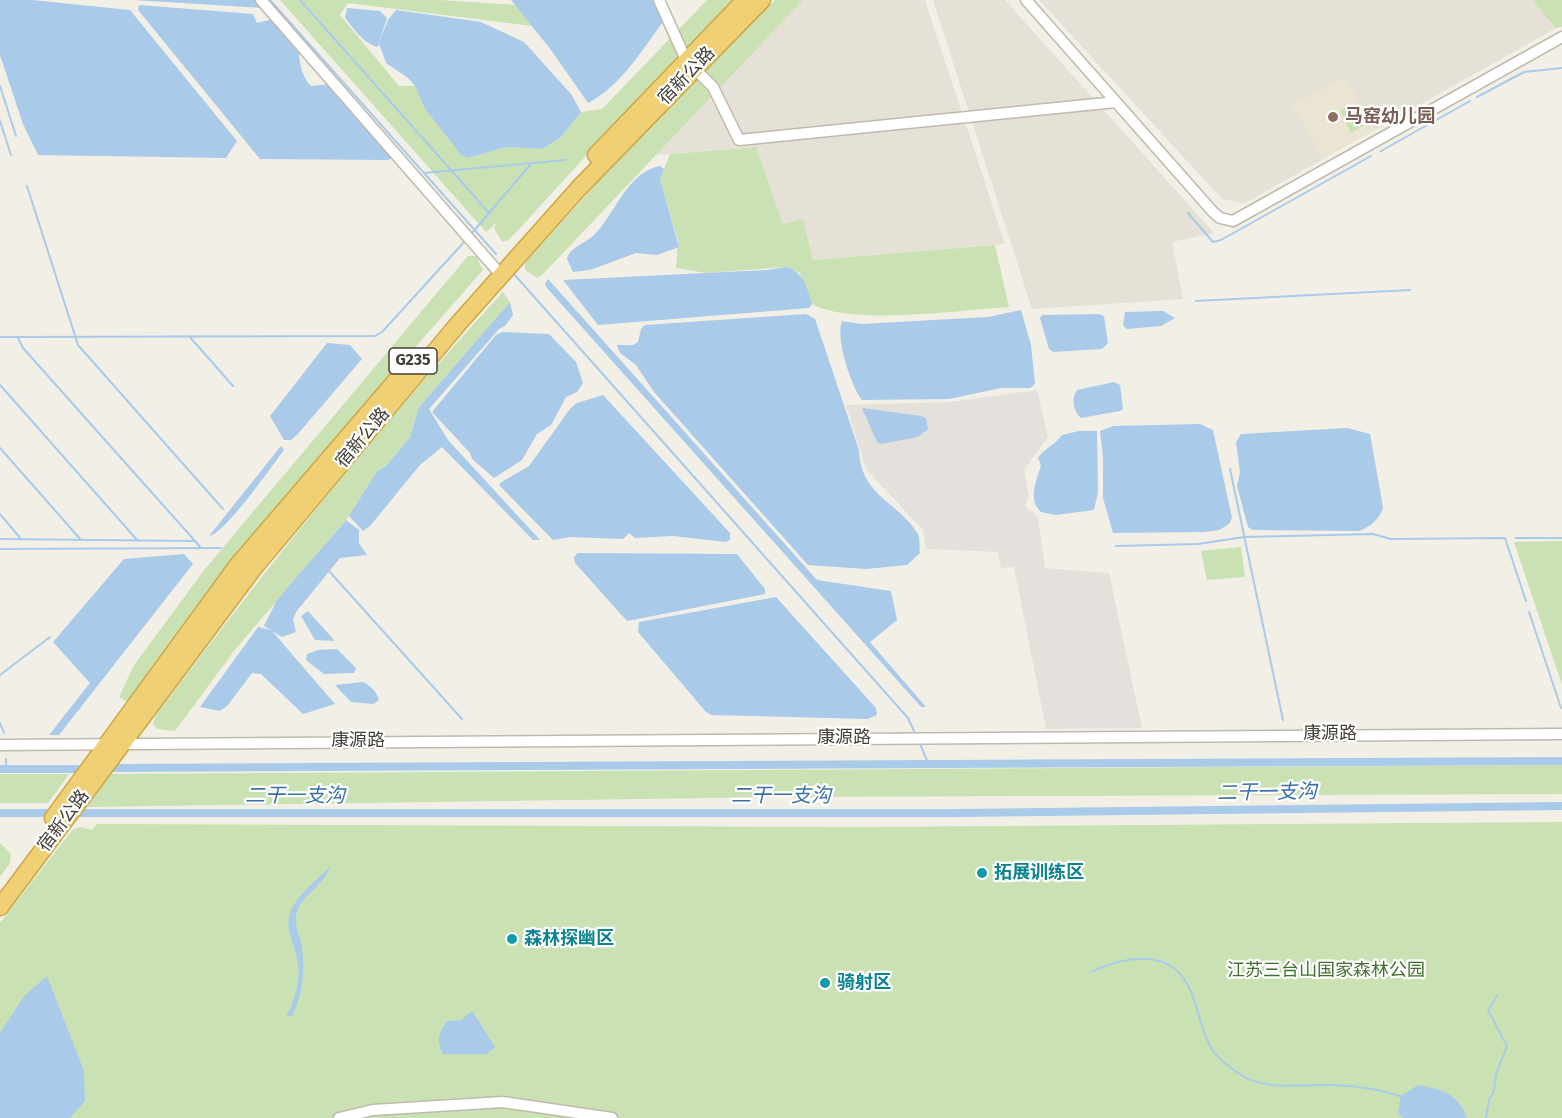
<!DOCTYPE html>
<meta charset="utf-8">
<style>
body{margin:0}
canvas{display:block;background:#f2efe7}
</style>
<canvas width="1562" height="1118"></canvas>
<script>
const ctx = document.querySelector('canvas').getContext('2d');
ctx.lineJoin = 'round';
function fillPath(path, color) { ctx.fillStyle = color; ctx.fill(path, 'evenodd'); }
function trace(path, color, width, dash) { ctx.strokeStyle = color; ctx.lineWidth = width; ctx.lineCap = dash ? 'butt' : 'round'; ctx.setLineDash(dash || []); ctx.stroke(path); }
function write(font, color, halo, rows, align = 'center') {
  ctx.font = font + ' "Fira Sans","Noto Sans SC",sans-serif'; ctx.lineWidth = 4.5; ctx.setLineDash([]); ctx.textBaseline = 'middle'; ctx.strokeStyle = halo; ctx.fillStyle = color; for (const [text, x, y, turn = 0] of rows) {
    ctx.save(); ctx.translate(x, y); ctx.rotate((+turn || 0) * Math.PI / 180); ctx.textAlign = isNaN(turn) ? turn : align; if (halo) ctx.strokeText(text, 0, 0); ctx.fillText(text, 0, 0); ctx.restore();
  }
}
fillPath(new Path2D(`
 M803,0H925L1005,244L813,260L803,219L783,224L756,147L654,155Z
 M933,0H1005L1214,233L1172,242L1183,299L1032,309Z
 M1039,0H1532L1556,28L1245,203L1222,199Z`), '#e5e1d6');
fillPath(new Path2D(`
 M1037,390L1048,437L1024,470L1029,496L1025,505L1030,512L1033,511L1038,518L1045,568L1109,573L1142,728L1046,729L1014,567L1001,568L998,552L926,549L923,530L866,469L846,405L950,402Z`), '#e4e1dc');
fillPath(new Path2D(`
 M1345,76L1375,130L1322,159L1292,105Z`), '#eae5d2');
fillPath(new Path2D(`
 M280,0H440L516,5L532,26L348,3L340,15L399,86H415L425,109L461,155L468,158L506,147L542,149L560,138L581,112L602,109L707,0H736L638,99L509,240L502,242L494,228L497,222L486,232Z
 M775,0H803L545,272L538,278L525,270V263L597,183Z
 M1532,0H1562V27L1556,28Z
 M1352,105L1363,126L1351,133L1340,111Z
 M756,147L783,224L803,219L813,260L995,245L1009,307C960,310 851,326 812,304L800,273L786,267L706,273L676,268L678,241L660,179L670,154Z
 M468,256H476L483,270L391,375L129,703L119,697L134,665L205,569Z
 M503,292L510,302L419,407L410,437L386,466L377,471L349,516L234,651L175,731L157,729L153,724L156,715C266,569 379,426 503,292Z
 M1562,541V685L1514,542Z
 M1241,547L1245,577L1207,580L1201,551Z
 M1562,765V794L781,797L87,807L111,774Z
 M0,774H69L48,803H0Z
 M1562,822V1118H0V923L73,829L81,827L92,830L97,824L858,827Z
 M0,843L11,854L10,863L0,877Z`), '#cae2b3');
fillPath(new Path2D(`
 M0,0H32L130,10L237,141L226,158L38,155L23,124L0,55Z
 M133,0H258L264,8Z
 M511,0H653L663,22C642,50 620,87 588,103L551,50Z
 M139,5L253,14L257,23L273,19L300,49C297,59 303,79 311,86L331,84L394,157L388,160L260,159L138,10Z
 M347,8L380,11L387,18L379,42L388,20L396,10L481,22L524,42L571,94L581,112L560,138L542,149L506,147L468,158L461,155L425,109L415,86L408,78L386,63L379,43L378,47C364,44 354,29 345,18Z
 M660,166L664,169L660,179L679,247L657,255L636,253L590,270L573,272L567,259C570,247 586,243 594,235C616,213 627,172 660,166Z
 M786,267C805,273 806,286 812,304L809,308L598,325L563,280L767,270Z
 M548,279L817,580L891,591L897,620L870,642L926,707H921L547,288L545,284Z
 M510,302L513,315L505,326L499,329L429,409L448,440L540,540H533L442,447L420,465L370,526L363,531L349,516L377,471L386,466L410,437L419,407Z
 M1021,310L1031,345L1035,384L1030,388H1001L949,399L862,400C851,386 835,337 842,321L861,324L988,317Z
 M1163,311L1175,318L1161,326L1127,329L1123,325L1125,312Z
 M806,314L815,319L859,450C861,497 898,501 918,534C920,539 919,548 920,553L907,565L866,569L808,565L654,392L636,365L620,353L617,345H633L638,342L641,329L645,325Z
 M1099,314L1104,316L1108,343L1102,349L1053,352L1049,349L1040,318L1042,315Z
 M502,332L549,334L576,362L583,383L577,392L566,397L551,425L537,434L522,460L494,478L472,459L470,453L432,412L496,335Z
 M327,343L350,345L362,359L297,435L291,440H284L270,416Z
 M1114,382L1120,385L1123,409L1120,411L1081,418C1073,411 1071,398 1077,390Z
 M603,395L730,533V540L726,542L673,536L635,538L629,533L623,539L570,537L553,540L500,486V483L529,466L570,409L577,403Z
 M862,408L921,416L926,418L928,429L918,437L881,444L877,442Z
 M1200,424L1213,430L1232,518L1229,524L1219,530L1204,532L1113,533L1103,498V457L1100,431L1113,426Z
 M1347,428L1370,434L1383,507C1381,518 1369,528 1359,531L1253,530L1248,527L1237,486L1240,472L1236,442L1241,434Z
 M1079,431H1097L1098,492L1094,510L1056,515L1041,512C1027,499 1037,480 1041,465L1038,458C1045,448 1055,445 1062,435Z
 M281,446L284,450C272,466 224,535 209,536Z
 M346,520L359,530V543L367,555L340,558L296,612L293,620L296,632L282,637L272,631L335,704L303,714L261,674L252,673L228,705L220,711L200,707L258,627L271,630L264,626L277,600Z
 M578,553L737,554L765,589V594L627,621L575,563L574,557Z
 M184,554L193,564L59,735H49L90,683L53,642L124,559Z
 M776,597L876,708L877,715L868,719L712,715L706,712L638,632L639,622Z
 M308,611L335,641L315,640L301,616Z
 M337,649L356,668L354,673L324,674L306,660L307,654L318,650Z
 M363,682C370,685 377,692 379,700L373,704L351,702L335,685Z
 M330,866C324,886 304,893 297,911C293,925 300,934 302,948C305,972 303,994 292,1016L286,1017C295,999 302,979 297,958C294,945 286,931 289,917C293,897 317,881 330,866Z
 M47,976L84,1071L85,1101L70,1118H0V1033L24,996Z
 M472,1011L495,1047L487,1054H443C436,1041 438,1033 447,1021L461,1020Z
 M1418,1085C1442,1090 1458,1093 1467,1118H1403L1398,1112L1401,1096Z`), '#a9cae9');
trace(new Path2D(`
 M270,0L496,254
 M300,0L490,214
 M0,86L16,136
 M1477,97L1524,72L1562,68
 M0,121L11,155
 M1381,151L1470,101
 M424,173L565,160
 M27,186L78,345L223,509
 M1188,213L1213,242L1221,240L1371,156
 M473,232L530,165
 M513,273L908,718L914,731
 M1196,301L1410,290
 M189,336L233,386
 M0,337L375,336L382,332L465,241
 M18,338L23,348L195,541
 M0,385L138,541
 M0,448L81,540
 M1230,469L1283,720
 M0,514L21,539
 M1516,538H1562
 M0,539L195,541L201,548
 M1116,546L1198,544L1244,537L1373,534L1391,539L1505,538L1526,601
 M0,549L221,548
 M329,571L462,719
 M1529,612L1561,708
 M0,675L50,637
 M0,723L4,733
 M920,744L929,765
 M6,759V769
 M1093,971C1129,955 1173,948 1191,992C1199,1011 1201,1030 1211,1048C1217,1057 1229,1067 1238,1073C1263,1092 1305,1084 1335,1085C1357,1086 1383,1090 1403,1097
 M1486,1118L1489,1100L1494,1091L1496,1074L1507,1046L1488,1010L1497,996`), '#a9cae9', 2);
trace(new Path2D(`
 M106,768L1562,761
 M0,769H88
 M0,813H55
 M73,813H956L1562,806`), '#a9cae9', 8);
const minor = new Path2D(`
 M261,0L501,275
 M659,0L686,60L713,87L739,140L1116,102
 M1026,0L1213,212L1220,218L1233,221L1562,37
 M0,745L1562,734
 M339,1118L373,1110L503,1102L612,1118`);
const highway = new Path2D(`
 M596,155L745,0
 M53,818L237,566L400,376
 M0,907L253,569L458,324L579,188L762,0`);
trace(minor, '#bfbaad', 13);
trace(highway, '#cea645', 19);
trace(minor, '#fff', 10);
trace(highway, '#f0d074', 16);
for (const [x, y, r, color] of [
 [1333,117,6,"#8d6e63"],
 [982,873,6,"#0f9aa8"],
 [512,939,6,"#0f9aa8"],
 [825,983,6,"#0f9aa8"]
]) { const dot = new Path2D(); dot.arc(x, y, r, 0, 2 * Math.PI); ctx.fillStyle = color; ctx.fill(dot); trace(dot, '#fff', 2); }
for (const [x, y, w] of [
 [413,361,48]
]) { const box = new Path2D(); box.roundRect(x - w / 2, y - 13, w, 26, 4.5); ctx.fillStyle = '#fff'; ctx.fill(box); trace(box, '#444037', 1.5); }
write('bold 16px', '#444037', null, [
 ["G235",413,361]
]);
write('18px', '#444037', '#fff', [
 ["宿新公路",687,76,-46],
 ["宿新公路",363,438,-50],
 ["康源路",1330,734],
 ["康源路",844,738],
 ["康源路",358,741],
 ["宿新公路",64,821,-53]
]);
write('bold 18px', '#785e54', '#fff', [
 ["马窑幼儿园",1345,117]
], 'left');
write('bold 18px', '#0d838f', '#fff', [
 ["拓展训练区",994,873],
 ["森林探幽区",524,939],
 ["骑射区",837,983]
], 'left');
write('18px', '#437030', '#fff', [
 ["江苏三台山国家森林公园",1326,971]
]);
write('italic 20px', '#3a70a6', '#fff', [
 ["二干一支沟",1267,793,-1],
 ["二干一支沟",295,796],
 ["二干一支沟",781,796]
]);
</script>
